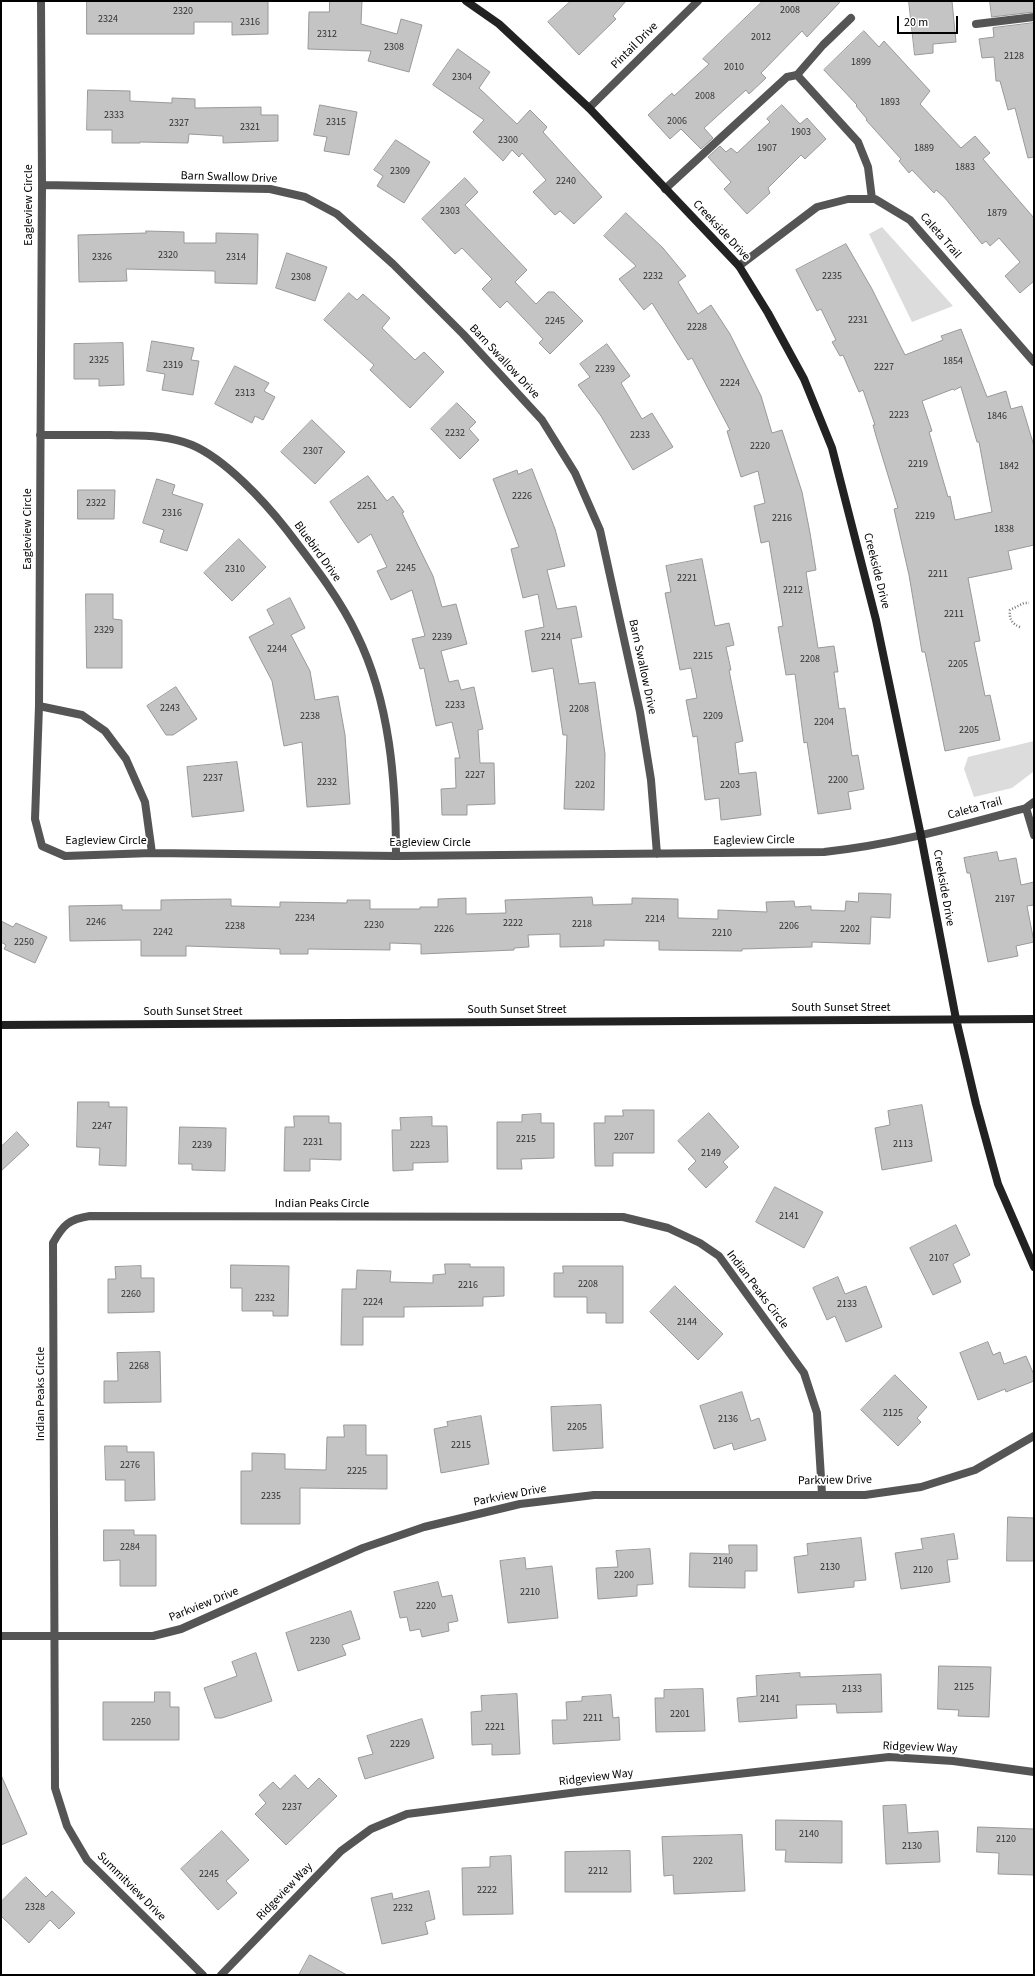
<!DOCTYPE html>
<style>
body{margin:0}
#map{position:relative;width:1035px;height:1976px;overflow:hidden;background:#fff;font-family:"Source Sans 3",sans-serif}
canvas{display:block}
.frame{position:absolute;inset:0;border:2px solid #000;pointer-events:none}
.scale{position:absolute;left:897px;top:16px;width:61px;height:18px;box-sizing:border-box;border:2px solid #000;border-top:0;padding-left:5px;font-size:12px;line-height:14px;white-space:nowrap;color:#000;-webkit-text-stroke:3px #fff;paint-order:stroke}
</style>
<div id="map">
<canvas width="1035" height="1976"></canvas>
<div class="frame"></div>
<div class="scale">20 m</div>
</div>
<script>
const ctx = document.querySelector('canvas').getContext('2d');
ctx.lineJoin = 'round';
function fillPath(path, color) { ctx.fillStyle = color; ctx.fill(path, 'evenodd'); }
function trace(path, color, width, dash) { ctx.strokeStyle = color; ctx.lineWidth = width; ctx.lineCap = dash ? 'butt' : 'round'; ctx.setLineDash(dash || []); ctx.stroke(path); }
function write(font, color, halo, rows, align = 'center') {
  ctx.font = font + ' "Source Sans 3",sans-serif'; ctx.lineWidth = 3.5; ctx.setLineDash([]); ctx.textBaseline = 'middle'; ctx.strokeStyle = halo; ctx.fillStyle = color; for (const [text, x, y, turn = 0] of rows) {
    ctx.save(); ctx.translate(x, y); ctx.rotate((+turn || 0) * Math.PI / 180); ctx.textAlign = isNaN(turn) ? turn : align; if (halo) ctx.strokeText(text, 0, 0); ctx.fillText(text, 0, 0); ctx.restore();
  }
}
fillPath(new Path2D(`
 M882,227L953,306L912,322L869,234Z
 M1034,741L1033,772L1012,788L974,797L964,769L968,757Z`), '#dcdcdc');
const building = new Path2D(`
 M87,1H268V34L232,35V22H194V34H87Z
 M330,1H362L361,24L397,34L401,19L422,25L409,72L368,61L371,51L308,49L309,12H329Z
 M571,1H626L613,16L616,19L579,55L548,22Z
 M763,1H841L807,37L802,31L761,73L766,78L749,94L746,90L704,128L713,138L701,149L681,129L670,139L648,115L672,93L674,96L709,64L703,59Z
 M909,1H952L956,42L933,44V53L915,55Z
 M990,1H1034V12L992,17Z
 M1034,23V157L1028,158L1015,108L1008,110L1000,81H996L994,57L982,58L979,39L994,37L993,28Z
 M864,31L879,47L884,41L930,91L920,104L961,148L975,136L990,153L983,159L1034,218V281L1020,293L1005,276L1020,262L999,238L990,246L986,241L982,244L945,198L936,190L934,193L912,170L909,173L899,161L901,159L866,120L867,119L856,106L857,105L824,70Z
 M458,49L490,72L479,88L517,124L530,110L547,127L543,132L602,197L574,224L560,211L555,215L533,192L546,180L522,153L519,157L512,150L503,161L473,132L484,120L433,85Z
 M88,90L130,91V101L172,103V98L195,99V108L261,107V115H278V141L223,143V136L189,134L188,143L140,142V143H112V130H87Z
 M320,105L357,112L349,155L324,151L327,137L314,135Z
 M782,105L800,124L807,118L826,139L805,159L801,155L768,188L770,193L747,214L724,189L731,182L708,157L720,146L726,152L731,148L737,153L770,122L767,119Z
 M396,140L430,162L404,203L377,186L383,176L374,170Z
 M465,178L478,192L465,205L527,270L515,282L536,304L548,292H554L583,321L550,354L539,343L543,339L507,301L500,308L482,289L492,279L462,248L455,254L422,219Z
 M626,213L663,248L686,276L678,282L698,314L711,305L730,334L761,396L772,433L782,430L802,492L810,533L816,570L806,572L818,648L834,646L838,672H834L839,709L845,708L852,756L858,755L864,789L848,792L851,809L818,814L807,742L804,743L795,674L786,675L778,627L783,626L769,541L761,543L754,506L765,503L758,471L741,477L727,431L730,430L692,358L688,360L652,303L644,310L619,279L636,266L604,236Z
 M146,231L184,232V243H216V233L258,234L257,284L215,283V271L126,269L127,281L79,282L78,235L146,233Z
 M846,244L872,289L905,355L943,340L941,336L961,329L987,397L1006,391L1011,409L1022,406L1034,446V545L1008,551L1012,569L968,578L980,641L974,642L985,696L990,695L1000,740L945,751L925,652H922L909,575L894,509L898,508L876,436L873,425H875L863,390L859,392L843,355L840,356L832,342L836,340L821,309L817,311L796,270ZM961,387L977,442H979L992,512L955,520L950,496L948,497L929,432L932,431L922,401L953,389L954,390Z
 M287,253L327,267L315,301L276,288Z
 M349,293L357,300L363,294L390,318L382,328L415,360L424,352L444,372L410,408L370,370L374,365L324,320Z
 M152,341L194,348L191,360L199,361L193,395L162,390L165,374L147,371Z
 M123,343L124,385L99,386V379H74V344Z
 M607,344L630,376L621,383L642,419L652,413L673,447L633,470L601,416L578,385L590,377L580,364Z
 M235,366L269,383L264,391L275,397L263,420L255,416L252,423L215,404Z
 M457,403L476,422L469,429L479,440L460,459L431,429Z
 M312,420L345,452L315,484L281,452Z
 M532,469L555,529L565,566L547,570L557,609L576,606L582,637L571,639L579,684L595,682L605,754L604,810L564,809L567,735H563L553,668L532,672L525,631L544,627L538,594L523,598L511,549L519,547L493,479L517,470L518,474Z
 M368,476L387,501L393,496L404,512L402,513L433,576L442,607L456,604L467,644L441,651L449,682L458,680L461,690L474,687L483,729L478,730L480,763H494L495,804L467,805V815H442L441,789L456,788L455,758H460L452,722L436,726L424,668L420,669L412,639L425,636L412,590L391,600L377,571L387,567L371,534L358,543L330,502Z
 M157,479L175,485L172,494L203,504L187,551L160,542L164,530L143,523Z
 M78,490H115L114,519H78Z
 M239,539L266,567L232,601L204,573Z
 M702,559L715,626L729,623L734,645L726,647L731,670H729L743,741L735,743L739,774L756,772L761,815L721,820L719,798L705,800L697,736L693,737L686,700L697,698L691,668L680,670L665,593L671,592L666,566Z
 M86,594H113V619L122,620V668H87Z
 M290,598L305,628L291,635L310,671L315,700L338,696L345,735L350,804L307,807L302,742L284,746L272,681L249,637L274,624L267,610Z
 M176,687L197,719L173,735H166L147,706Z
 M237,762L244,811L192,817L187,767Z
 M997,852L999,861L1016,858L1021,885L1034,882V905L1027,906L1034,942L1016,946L1018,956L988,962L970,873H967L964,858Z
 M859,893L891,894L890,918L871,917L870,944L812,942V947L742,949V951L659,950V941L604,940V946L560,947V934L528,935L529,947L514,948V950L421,954V944L390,943V950L308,949V954H280V949L186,946V956H141V940L70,941L69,906L122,905V910H161V900L231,899V906L280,907V902L347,903V900H370V909H420V907H438V899L466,898V914L506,913L505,900L592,897L593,905L632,904V898L678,899V918L718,919V910L767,912L766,902L794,901L795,907L811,906V910L845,911L846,901L858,902Z
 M1,921L13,927L16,923L47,937L35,963L4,949L6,945L1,942Z
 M78,1102H109V1107H127L126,1166L99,1165L100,1148L77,1147Z
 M922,1105L932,1161L882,1170L875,1128L890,1125L888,1111Z
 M623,1110H654V1153H613V1166H595L594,1123H605V1116H623Z
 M709,1113L739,1147L723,1162L728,1167L706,1188L688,1169L696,1161L678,1141Z
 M541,1114V1123H554V1158L521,1159L522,1169H497V1122H522V1115Z
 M294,1116H329V1123H341V1160L310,1159V1171H284L285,1127H294Z
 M432,1117V1126H447L448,1162L413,1163V1170L393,1171L392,1130H401L400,1118Z
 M180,1127L226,1128L225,1171L192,1170V1164H179Z
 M17,1132L29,1145L1,1171V1147Z
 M775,1187L823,1212L804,1248L756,1222Z
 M956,1225L970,1255L953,1264L961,1282L933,1295L910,1248Z
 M445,1264H470V1267H504V1296L483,1297V1306L404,1307V1317H363V1345H341L342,1289H356L357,1270L391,1271L390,1282L433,1283V1275L445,1274Z
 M231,1265L289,1266L288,1316H273V1311H242V1288H231Z
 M141,1266V1278H154V1312L108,1313V1279H116L115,1267Z
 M563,1266H623V1323H606V1313H587V1297H554V1273H563Z
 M838,1277L845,1294L866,1286L882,1327L846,1342L835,1316L827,1320L813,1288Z
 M675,1286L723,1334L698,1360L650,1312Z
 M988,1342L993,1355L1000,1352L1004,1364L1026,1356L1034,1375V1381L1006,1392L1005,1389L978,1400L960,1353Z
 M160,1352L161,1402L104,1403V1381H118L117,1353Z
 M895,1375L927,1407L917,1418L921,1422L898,1446L861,1410Z
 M742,1392L751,1421L759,1418L766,1440L734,1450L732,1443L714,1449L700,1406Z
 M601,1405L603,1448L553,1451L551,1407Z
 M481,1416L489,1464L441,1473L434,1429L448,1426L447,1422Z
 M344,1425H366V1455H387V1489L300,1488V1524H241V1471H252V1453L285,1454V1469L326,1470L327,1437H344Z
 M105,1446H127V1452H154L155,1500L125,1501V1480H106Z
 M1008,1517L1034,1518V1561H1007Z
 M104,1530H134V1535H156V1586H120V1560L104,1561Z
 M954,1534L958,1559L947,1560L950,1582L901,1589L895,1553L923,1549L921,1539Z
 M861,1538L866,1580L854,1581V1587L798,1593L794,1557L808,1555L807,1544Z
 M729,1545H757V1571H745V1588L689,1587L690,1553L729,1554Z
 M650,1549L653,1584L637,1585V1596L598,1599L596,1568L618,1567L616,1551Z
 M525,1558L526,1569L552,1566L558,1618L508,1623L500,1561Z
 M438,1582L442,1597L452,1595L458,1621L448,1623L449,1631L422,1637L420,1629L410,1631L407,1617L400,1618L394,1592Z
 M351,1611L360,1639L342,1645L346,1655L298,1671L286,1633Z
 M256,1653L272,1701L222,1718H215L204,1688L237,1676L232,1662Z
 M939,1666L991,1667L989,1717L958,1716L959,1710L938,1709Z
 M800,1673V1677L881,1674L882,1712L837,1713L836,1704L796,1705L797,1718L739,1722L737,1698L757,1696L756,1676Z
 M703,1689L705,1731L656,1732L655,1698H664V1690Z
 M155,1692H170V1707H179V1740H103V1702H154Z
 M517,1694L520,1754L492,1755V1744L472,1745L471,1712L482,1711L481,1696Z
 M611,1695L613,1718L619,1717L620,1740L553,1744L552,1720H567L566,1702L582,1701V1697Z
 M422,1719L434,1758L365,1779L358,1758L373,1754L367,1736Z
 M1,1775L27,1834L1,1845Z
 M295,1775L308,1789L319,1778L337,1796L286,1845L255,1814L266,1803L259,1795L273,1782L280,1789Z
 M906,1805L908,1833L938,1831L940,1862L886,1864L883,1806Z
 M776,1820L842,1821V1863L785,1862L786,1850H776Z
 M978,1827L1034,1829V1875L998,1874L999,1853L977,1852Z
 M222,1831L249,1860L226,1881L237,1893L218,1910L181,1869Z
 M742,1835L745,1891L674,1894L673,1875L664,1876L662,1837Z
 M630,1851L631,1892H565V1852Z
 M511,1856L513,1914L463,1915L462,1868L490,1867V1857Z
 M26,1877L46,1897L52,1891L75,1913L59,1929L50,1920L29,1943L1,1916V1902Z
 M429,1891L435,1919L425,1922L428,1934L382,1944L371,1898L392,1893L393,1899Z
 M310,1955L347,1975H299Z`);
fillPath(building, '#c4c4c4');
trace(building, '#999', 1);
trace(new Path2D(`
 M1020,627C1012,624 1009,619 1010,610L1024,603H1029`), '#777', 2.5, [1, 2]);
trace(new Path2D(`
 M976,24L1034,17
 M797,75L823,45L851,18`), '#555', 8);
trace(new Path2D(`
 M41,1L42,185L39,706L35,819L42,846L65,856L152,853L396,856L824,852C893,845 959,826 1026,808L1034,802
 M589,108L698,1
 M42,185L270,189L305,197L337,214L393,264L463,334L542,420L575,473L600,530L640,712L651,780L657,854
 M665,189L787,77L797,75L858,142L868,167L872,199
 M739,266L817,207L848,199H875L910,220L1034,362
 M40,435C64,435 87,435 110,435C138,436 166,434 192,445C225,459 264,501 286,529C312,563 339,597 357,635C390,702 396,782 396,856
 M39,706L82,715L105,731L126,759L145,802L152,853
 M1026,808L1034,835
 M1,1636H153L181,1629L363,1548L424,1527L520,1504L594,1495H865L921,1487L975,1470L1034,1436
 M203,1975L87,1860L67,1826L55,1788L53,1243C63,1225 69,1219 90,1216L623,1217L668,1228L700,1243L719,1256L804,1373L817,1413L822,1494
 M221,1975L341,1851L371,1829L407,1814L578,1792L889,1757L953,1761L1034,1772`), '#555', 8);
trace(new Path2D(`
 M466,1L499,24L589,108L739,266L768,313L804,379L832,448L876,620L921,836L956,1019L976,1104L998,1184L1034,1267
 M1,1025L1034,1019`), '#222', 8);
write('10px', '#313131', null, [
 ["2008",790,11],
 ["2320",183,12],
 ["2324",108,20],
 ["2316",250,23],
 ["2312",327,35],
 ["2012",761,38],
 ["2308",394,48],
 ["2128",1014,57],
 ["1899",861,63],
 ["2010",734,68],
 ["2304",462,78],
 ["2008",705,97],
 ["1893",890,103],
 ["2333",114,116],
 ["2006",677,122],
 ["2315",336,123],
 ["2327",179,124],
 ["2321",250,128],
 ["1903",801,133],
 ["2300",508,141],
 ["1907",767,149],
 ["1889",924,149],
 ["1883",965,168],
 ["2309",400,172],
 ["2240",566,182],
 ["2303",450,212],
 ["1879",997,214],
 ["2320",168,256],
 ["2326",102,258],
 ["2314",236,258],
 ["2232",653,277],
 ["2235",832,277],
 ["2308",301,278],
 ["2231",858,321],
 ["2245",555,322],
 ["2228",697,328],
 ["2325",99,361],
 ["1854",953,362],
 ["2319",173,366],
 ["2227",884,368],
 ["2239",605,370],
 ["2224",730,384],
 ["2313",245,394],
 ["2223",899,416],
 ["1846",997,417],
 ["2232",455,434],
 ["2233",640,436],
 ["2220",760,447],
 ["2307",313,452],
 ["2219",918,465],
 ["1842",1009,467],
 ["2226",522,497],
 ["2322",96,504],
 ["2251",367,507],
 ["2316",172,514],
 ["2219",925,517],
 ["2216",782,519],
 ["1838",1004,530],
 ["2245",406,569],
 ["2310",235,570],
 ["2211",938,575],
 ["2221",687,579],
 ["2212",793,591],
 ["2211",954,615],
 ["2329",104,631],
 ["2239",442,638],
 ["2214",551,638],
 ["2244",277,650],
 ["2215",703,657],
 ["2208",810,660],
 ["2205",958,665],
 ["2233",455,706],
 ["2243",170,709],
 ["2208",579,710],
 ["2238",310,717],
 ["2209",713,717],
 ["2204",824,723],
 ["2205",969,731],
 ["2227",475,776],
 ["2237",213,779],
 ["2200",838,781],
 ["2232",327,783],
 ["2202",585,786],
 ["2203",730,786],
 ["2197",1005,900],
 ["2234",305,919],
 ["2214",655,920],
 ["2246",96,923],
 ["2222",513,924],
 ["2218",582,925],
 ["2230",374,926],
 ["2238",235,927],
 ["2206",789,927],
 ["2226",444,930],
 ["2202",850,930],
 ["2242",163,933],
 ["2210",722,934],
 ["2250",24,943],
 ["2247",102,1127],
 ["2207",624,1138],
 ["2215",526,1140],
 ["2231",313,1143],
 ["2113",903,1145],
 ["2239",202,1146],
 ["2223",420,1146],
 ["2149",711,1154],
 ["2141",789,1217],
 ["2107",939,1259],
 ["2208",588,1285],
 ["2216",468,1286],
 ["2260",131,1295],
 ["2232",265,1299],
 ["2224",373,1303],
 ["2133",847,1305],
 ["2144",687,1323],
 ["2268",139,1367],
 ["2125",893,1414],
 ["2136",728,1420],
 ["2205",577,1428],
 ["2215",461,1446],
 ["2276",130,1466],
 ["2225",357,1472],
 ["2235",271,1497],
 ["2284",130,1548],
 ["2140",723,1562],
 ["2130",830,1568],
 ["2120",923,1571],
 ["2200",624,1576],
 ["2210",530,1593],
 ["2220",426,1607],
 ["2230",320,1642],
 ["2125",964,1688],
 ["2133",852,1690],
 ["2141",770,1700],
 ["2201",680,1715],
 ["2211",593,1719],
 ["2250",141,1723],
 ["2221",495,1728],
 ["2229",400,1745],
 ["2237",292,1808],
 ["2140",809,1835],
 ["2120",1006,1840],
 ["2130",912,1847],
 ["2202",703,1862],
 ["2212",598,1872],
 ["2245",209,1875],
 ["2222",487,1891],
 ["2328",35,1908],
 ["2232",403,1909]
]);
write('12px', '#000', '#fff', [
 ["Pintail Drive",635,46,-45],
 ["Barn Swallow Drive",229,178,2],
 ["Eagleview Circle",29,205,-90],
 ["Creekside Drive",721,231,47],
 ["Caleta Trail",940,236,49],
 ["Barn Swallow Drive",504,362,47],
 ["Eagleview Circle",28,529,-90],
 ["Bluebird Drive",317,552,54],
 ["Creekside Drive",876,571,76],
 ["Barn Swallow Drive",642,667,78],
 ["Caleta Trail",975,809,-15],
 ["Eagleview Circle",106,841],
 ["Eagleview Circle",754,841,-1],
 ["Eagleview Circle",430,843],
 ["Creekside Drive",943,888,80],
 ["South Sunset Street",841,1008],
 ["South Sunset Street",517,1010],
 ["South Sunset Street",193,1012],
 ["Indian Peaks Circle",322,1204],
 ["Indian Peaks Circle",757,1290,53],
 ["Indian Peaks Circle",41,1394,-90],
 ["Parkview Drive",835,1481,-1],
 ["Parkview Drive",510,1496,-11],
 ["Parkview Drive",204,1605,-22],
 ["Ridgeview Way",920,1748,2],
 ["Ridgeview Way",596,1778,-7],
 ["Summitview Drive",131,1887,45],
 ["Ridgeview Way",285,1892,-46]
]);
</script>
